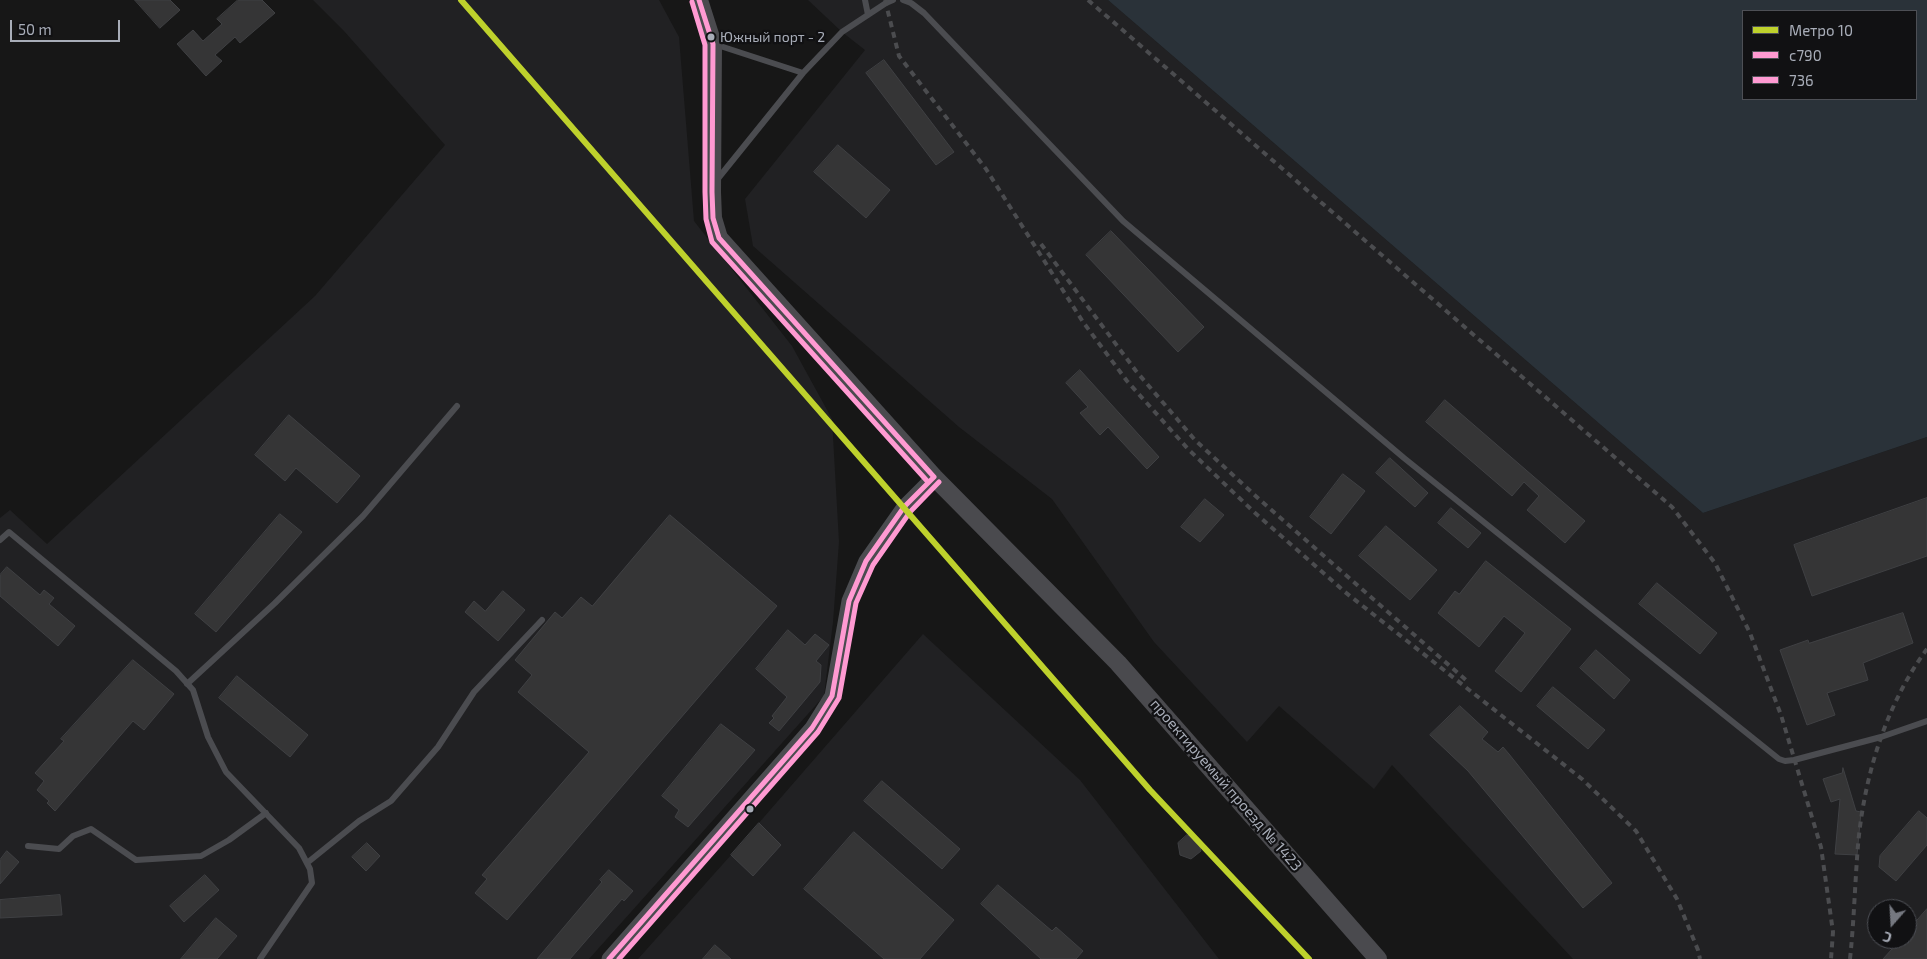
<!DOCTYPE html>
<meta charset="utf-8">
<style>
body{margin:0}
#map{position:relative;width:1927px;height:959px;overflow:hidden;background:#171717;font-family:"Exo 2",sans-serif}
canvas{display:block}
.legend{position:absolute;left:1742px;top:10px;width:175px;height:90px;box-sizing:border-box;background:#111113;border:1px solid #4d4f55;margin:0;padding:6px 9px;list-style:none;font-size:15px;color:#a8adb8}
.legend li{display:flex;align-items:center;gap:10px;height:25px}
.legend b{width:25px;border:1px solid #4d4f55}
.north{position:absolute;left:1867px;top:899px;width:50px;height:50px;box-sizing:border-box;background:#111113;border:1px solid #4d4f55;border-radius:50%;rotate:199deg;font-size:14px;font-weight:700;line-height:20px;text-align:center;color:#a8adb8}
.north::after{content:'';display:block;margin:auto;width:18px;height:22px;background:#757880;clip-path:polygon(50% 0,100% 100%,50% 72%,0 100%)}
.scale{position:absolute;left:10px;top:20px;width:110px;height:22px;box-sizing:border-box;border:2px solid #a8adb8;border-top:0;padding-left:6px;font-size:15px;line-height:18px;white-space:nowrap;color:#a8adb8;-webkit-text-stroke:4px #111113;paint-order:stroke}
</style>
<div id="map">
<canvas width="1927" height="959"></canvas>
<ul class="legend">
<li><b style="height:6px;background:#bed12c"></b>Метро 10</li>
<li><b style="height:6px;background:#ff9ad2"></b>с790</li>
<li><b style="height:6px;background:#ff9ad2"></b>736</li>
</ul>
<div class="north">С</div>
<div class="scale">50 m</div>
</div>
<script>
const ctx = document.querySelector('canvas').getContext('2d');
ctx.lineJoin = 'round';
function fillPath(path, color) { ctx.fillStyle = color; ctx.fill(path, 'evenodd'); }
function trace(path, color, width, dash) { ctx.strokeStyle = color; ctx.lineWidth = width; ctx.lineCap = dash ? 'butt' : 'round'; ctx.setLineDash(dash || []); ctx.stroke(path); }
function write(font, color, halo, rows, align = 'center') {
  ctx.font = font + ' "Exo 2",sans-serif'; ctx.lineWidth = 4.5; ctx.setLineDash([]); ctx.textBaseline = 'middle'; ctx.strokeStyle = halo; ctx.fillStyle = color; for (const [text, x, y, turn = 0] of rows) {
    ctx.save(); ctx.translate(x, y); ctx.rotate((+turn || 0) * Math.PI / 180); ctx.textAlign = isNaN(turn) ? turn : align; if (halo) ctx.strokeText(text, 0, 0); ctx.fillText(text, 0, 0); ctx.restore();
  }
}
fillPath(new Path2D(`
 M313,0H659L679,37L694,221L792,346L832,419L839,542L833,622L824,696L589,959H0V518L10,510L47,544L315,296L445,145L344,31Z
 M808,0H1108L1703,513L1927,437V959H1573L1392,765L1374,789L1279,706L1247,742L1154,642L1052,499L959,427L753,246L745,199L865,50L842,32ZM1877,909H1907V939H1877Z
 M923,634L1080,780L1219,959H638L731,855Z`), '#212123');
fillPath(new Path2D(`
 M1108,0H1927V437L1703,513ZM1743,11H1916V99H1743Z`), '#2a3239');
const building = new Path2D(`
 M135,0H170L180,10L160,28Z
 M238,0H262L275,13L240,43L235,37L215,55L222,61L206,76L177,44L193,30L203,41L222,24L217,19Z
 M884,60L954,152L936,165L866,73Z
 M838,145L890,190L866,218L814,172Z
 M1111,231L1204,327L1178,352L1086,255Z
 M1080,370L1159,457L1147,469L1108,427L1100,435L1080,413L1088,407L1066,383Z
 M1445,400L1585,521L1565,543L1527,510L1539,496L1524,482L1512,496L1426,422Z
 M289,415L360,476L337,503L296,468L285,481L255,455Z
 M1390,458L1428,493L1415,507L1376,473Z
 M1343,474L1365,491L1331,534L1310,517Z
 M1927,498V556L1812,596L1794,545Z
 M1205,499L1224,515L1200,542L1181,527Z
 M1451,508L1481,533L1468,548L1438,523Z
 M280,514L302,532L216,632L195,614Z
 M670,515L777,606L507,920L475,893L487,879L482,875L589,752L518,692L532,675L515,660L555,612L562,618L581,597L592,606Z
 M1386,526L1437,570L1410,600L1359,556Z
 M1486,561L1571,629L1521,692L1495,671L1525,633L1504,616L1479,647L1438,613L1455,591L1459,594Z
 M7,567L40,595L44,590L54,598L49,604L75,626L58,646L0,596V575Z
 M1657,583L1717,633L1700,654L1639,604Z
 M503,591L525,610L498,641L465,612L474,601L485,611Z
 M1903,613L1913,643L1863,663L1868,680L1827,693L1835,715L1807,725L1780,650L1808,640L1809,643Z
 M788,630L805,645L815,634L829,645L816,661L821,665L820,682L779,731L769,723L774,718L772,716L787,697L756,669Z
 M1596,650L1630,680L1614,699L1580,668Z
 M133,660L174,694L144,730L133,721L55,811L47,803L49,801L37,790L44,781L35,773L64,741L61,739Z
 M237,676L308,735L290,757L219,698Z
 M1553,687L1605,730L1588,749L1537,706Z
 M1460,706L1488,732L1482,739L1498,752L1503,747L1509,754L1612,883L1583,908L1468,771L1430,735Z
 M721,724L755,750L688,827L675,817L679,810L662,796Z
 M1843,768L1856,811L1861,812L1857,855L1835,854L1840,799L1831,802L1823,779L1842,773Z
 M882,781L960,849L942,869L864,801Z
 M1919,811L1927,818V845L1896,881L1879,867L1880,856Z
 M759,823L781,845L753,876L731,855Z
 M854,832L954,920L920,959H884L804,889Z
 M1187,835L1198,839L1201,851L1191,859L1180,855L1178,843Z
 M367,843L380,856L366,871L352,857Z
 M7,851L19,862L0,884V860Z
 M609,870L633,891L624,901L622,899L570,959H537L602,882L600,880Z
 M205,875L219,890L184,922L170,906Z
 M998,885L1052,931L1056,927L1083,951L1076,959H1041L981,904Z
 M60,895L62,915L0,918V900Z
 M1927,909V959H1883L1901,939H1907V932Z
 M216,918L237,936L217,959H181Z
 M715,945L731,959H703Z`);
fillPath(building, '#353536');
trace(building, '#3f4043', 1);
trace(new Path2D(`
 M865,0L868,15
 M903,0L911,3L924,13L1123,221L1404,458L1779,759L1785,761L1794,760L1881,737L1927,721
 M714,44L803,73L842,32L886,3L893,0
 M716,181L803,73
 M0,540L9,532L176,671L193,690L208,737L226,772L299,848L310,869L312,883L260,959
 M187,684L275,603L363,516L457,406
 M28,846L59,849L73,836L91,829L136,860L201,856L229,840L266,813
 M307,863L359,821L391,801L438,747L474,692L542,620`), '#4b4c50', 6);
trace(new Path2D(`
 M609,959L812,728L832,696L849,601L866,561L904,507L934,477`), '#4b4c50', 15);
trace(new Path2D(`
 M699,0L713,44L712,192L713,218L719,238L934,477L1118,663L1378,959`), '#4a4a4e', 18);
trace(new Path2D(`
 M885,0L899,56L986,169L1083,322L1127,381L1188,449L1254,512L1345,592L1582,779L1636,831L1677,899L1698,950L1700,959
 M1088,0L1672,507L1715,563L1750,633L1781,715L1821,847L1833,932L1831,959
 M1041,244L1136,371L1195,440L1260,500L1467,681
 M1850,959C1854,921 1855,883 1858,845C1864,777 1886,704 1927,649`), '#4b4c4f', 4, [6, 5]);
trace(new Path2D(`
 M699,0L713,44L712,192L713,218L719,238L934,477
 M609,959L812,728L832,696L849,601L866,561L904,507L934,477`), '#ff9ad2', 5);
trace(new Path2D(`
 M692,2L705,45V192L706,219L712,242L928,482
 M619,959L818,732L839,698L856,603L873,565L910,512L939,482`), '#ff9ad2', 5);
trace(new Path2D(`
 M461,0L1150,790L1309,959`), '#bed12c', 6);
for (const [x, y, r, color] of [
 [711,37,4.5,"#a8adb8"],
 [750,809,4.5,"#a8adb8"]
]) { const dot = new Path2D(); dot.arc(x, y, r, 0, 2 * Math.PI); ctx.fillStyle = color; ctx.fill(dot); trace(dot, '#111113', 2); }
write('14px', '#a8adb8', '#111113', [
 ["Южный порт - 2",720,37]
], 'left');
write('15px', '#a8adb8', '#111113', [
 ["проектируемый проезд № 1423",1226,785,49]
]);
</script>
